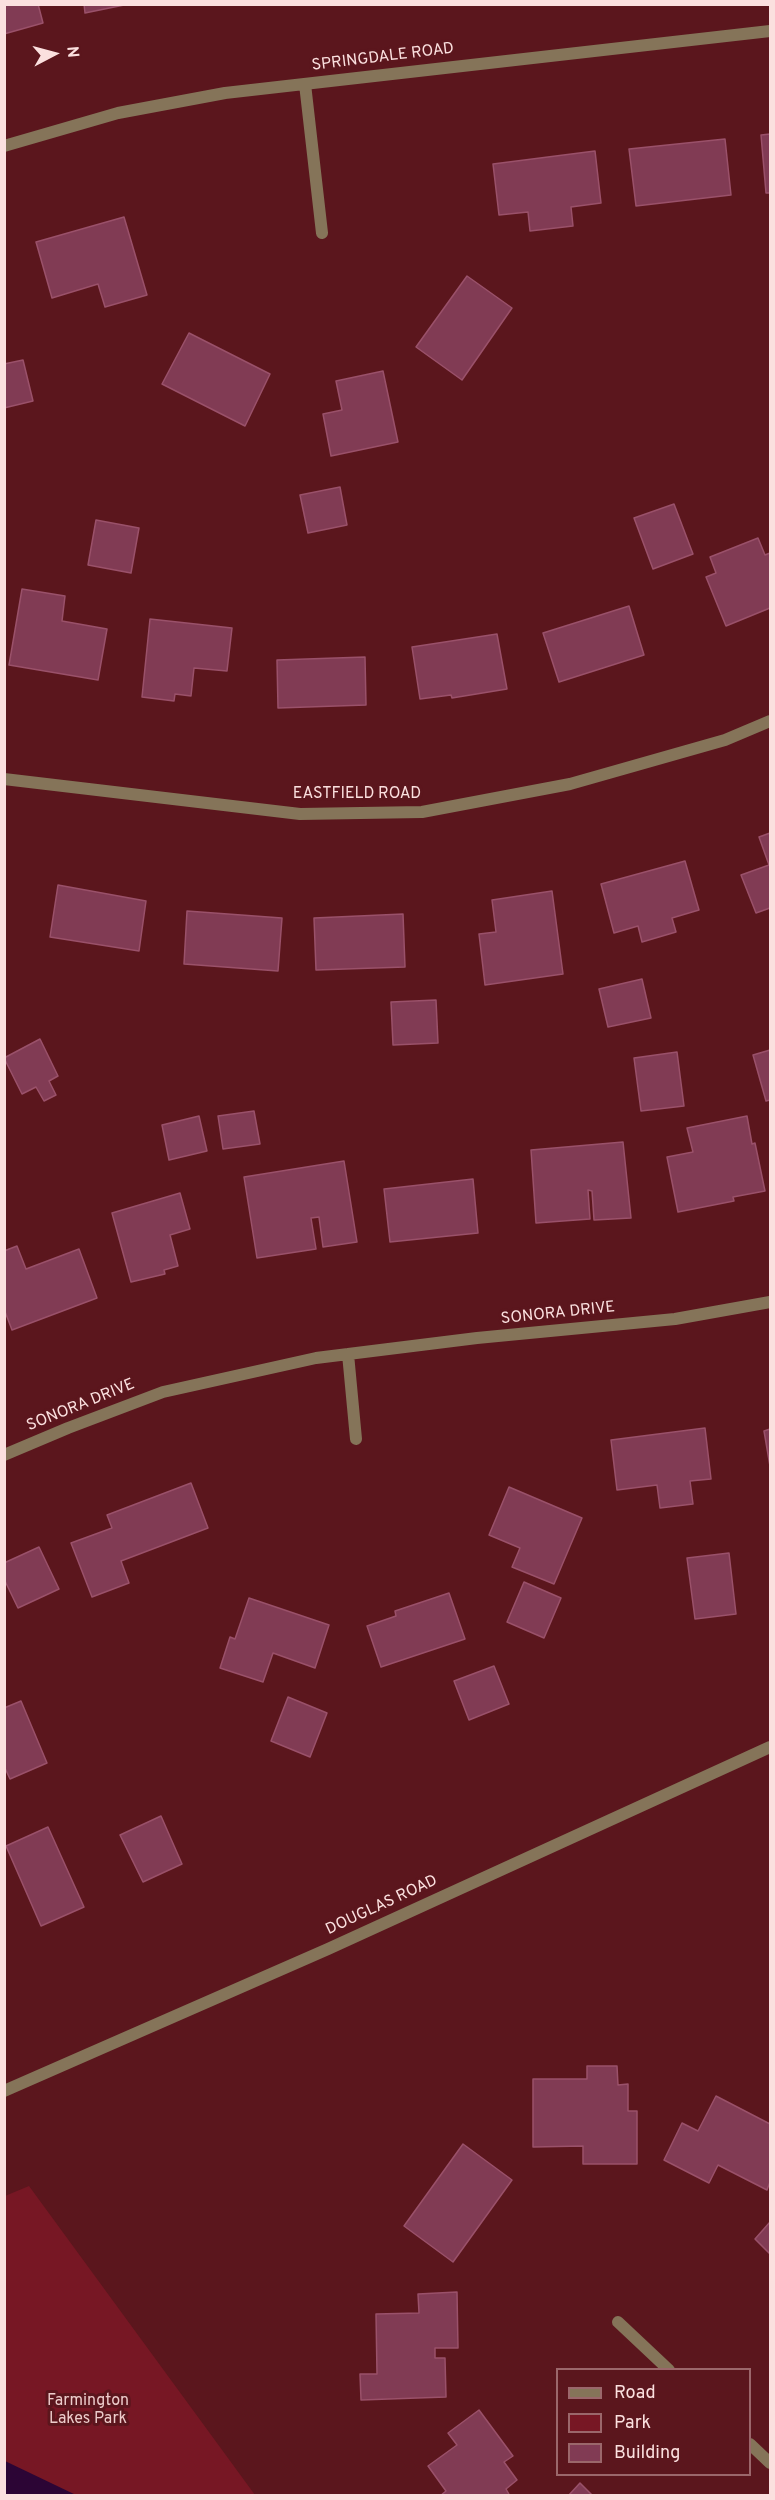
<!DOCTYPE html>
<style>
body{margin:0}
#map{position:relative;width:775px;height:2500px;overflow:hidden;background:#5b161d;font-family:Overpass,sans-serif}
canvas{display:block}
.frame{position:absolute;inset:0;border:6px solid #fbe0df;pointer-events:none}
.legend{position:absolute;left:556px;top:2368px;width:195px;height:108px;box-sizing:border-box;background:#5b161d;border:2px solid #9b676b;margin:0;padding:8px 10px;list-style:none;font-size:18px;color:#fbe0df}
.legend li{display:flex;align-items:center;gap:12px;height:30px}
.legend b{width:30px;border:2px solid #9b676b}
.north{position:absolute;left:24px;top:24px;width:60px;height:60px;-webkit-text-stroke:4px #5b161d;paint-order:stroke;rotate:84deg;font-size:16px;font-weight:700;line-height:24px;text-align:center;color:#fbe0df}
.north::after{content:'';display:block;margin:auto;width:21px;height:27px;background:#fbe0df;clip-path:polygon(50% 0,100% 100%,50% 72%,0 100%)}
</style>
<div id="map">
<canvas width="775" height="2500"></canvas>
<div class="frame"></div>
<ul class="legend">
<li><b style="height:8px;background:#857459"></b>Road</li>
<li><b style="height:16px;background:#771724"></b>Park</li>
<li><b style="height:16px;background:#813b54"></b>Building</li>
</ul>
<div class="north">N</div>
</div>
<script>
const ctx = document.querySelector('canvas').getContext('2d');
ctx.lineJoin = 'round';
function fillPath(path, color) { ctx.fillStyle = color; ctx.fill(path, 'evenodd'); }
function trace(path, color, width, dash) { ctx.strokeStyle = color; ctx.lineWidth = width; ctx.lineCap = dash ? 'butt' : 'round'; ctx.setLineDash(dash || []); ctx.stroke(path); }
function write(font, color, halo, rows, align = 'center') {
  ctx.font = font + ' Overpass,sans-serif'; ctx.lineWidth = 6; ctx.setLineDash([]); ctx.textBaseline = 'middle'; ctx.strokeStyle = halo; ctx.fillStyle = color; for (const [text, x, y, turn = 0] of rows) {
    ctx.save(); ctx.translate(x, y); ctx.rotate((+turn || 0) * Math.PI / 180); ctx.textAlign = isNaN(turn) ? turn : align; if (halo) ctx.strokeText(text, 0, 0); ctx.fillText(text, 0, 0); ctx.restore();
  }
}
fillPath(new Path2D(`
 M29,2186L255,2495L5,2496V2196Z`), '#771724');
fillPath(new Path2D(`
 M4,2461H5L76,2495H5Z`), '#2c0535');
const building = new Path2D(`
 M4,4H38L43,23L4,34Z
 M84,4H129L85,13Z
 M770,134V193H766L761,135Z
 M725,139L731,195L636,206L629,149Z
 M595,151L601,203L571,207L573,226L530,231L528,212L499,215L493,164Z
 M124,217L147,295L105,307L98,284L52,298L36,242Z
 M467,276L512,308L462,380L416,347Z
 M189,333L270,374L245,426L162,384Z
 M23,360L33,401L4,408V364Z
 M383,371L398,442L331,456L323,414L342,410L336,381Z
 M340,487L347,525L308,533L300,495Z
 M674,504L693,554L653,569L634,518Z
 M96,520L139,528L131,573L88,565Z
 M758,538L765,555L770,553V608L726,626L706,577L716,573L710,557Z
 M22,589L65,596L62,621L107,629L98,680L9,665Z
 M629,606L644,655L559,682L543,633Z
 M150,619L232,628L227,671L194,668L191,696L175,694L174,701L142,697Z
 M497,634L507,689L452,698L451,695L420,699L412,647Z
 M365,657L366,705L278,708L277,660Z
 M770,833V908L756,913L741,875L769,865L759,837Z
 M685,861L699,910L672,918L676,932L642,942L638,926L614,933L601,884Z
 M58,885L146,901L139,951L50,937Z
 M552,891L563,974L485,985L479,934L496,932L492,900Z
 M187,911L282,918L278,971L184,964Z
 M403,914L405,967L316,970L314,918Z
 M642,979L651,1018L608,1027L599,989Z
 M436,1000L438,1043L393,1045L391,1002Z
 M40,1039L58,1076L49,1081L56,1095L44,1101L36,1087L22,1094L4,1058Z
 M770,1050V1100L766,1101L753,1055Z
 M677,1052L684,1106L641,1111L634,1058Z
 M254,1111L260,1144L223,1149L218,1116Z
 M199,1116L207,1151L169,1160L162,1125Z
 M747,1116L752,1144L755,1143L765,1191L733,1197L734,1201L678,1212L667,1157L693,1152L687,1128Z
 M623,1142L631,1218L594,1220L592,1191L588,1190L590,1219L536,1223L531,1150Z
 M344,1161L357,1242L323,1247L319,1217L311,1218L316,1249L257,1258L244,1177Z
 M473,1179L478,1233L390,1242L384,1189Z
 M180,1193L190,1229L170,1235L178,1266L164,1270L165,1274L131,1282L112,1213Z
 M17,1246L26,1269L79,1249L97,1298L12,1330L4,1309V1251Z
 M705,1428L711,1479L690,1481L693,1504L660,1508L657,1485L617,1490L611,1440Z
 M770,1429V1466L764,1431Z
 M191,1483L208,1528L121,1561L129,1583L92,1597L71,1543L112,1528L107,1515Z
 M509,1487L582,1518L554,1584L512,1567L520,1548L489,1535Z
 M39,1547L59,1589L18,1608L4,1579V1563Z
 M729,1553L736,1614L695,1619L687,1558Z
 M524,1582L561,1598L544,1638L507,1622Z
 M449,1593L465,1639L381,1667L367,1626L396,1616L395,1611Z
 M249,1598L329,1625L315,1668L273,1653L263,1682L220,1668L230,1637L235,1639Z
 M494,1666L509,1704L469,1720L454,1681Z
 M288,1697L327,1713L310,1757L271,1741Z
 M21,1701L47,1763L10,1779L4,1766V1708Z
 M161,1816L182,1864L143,1882L120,1835Z
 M48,1827L84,1907L41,1926L6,1846Z
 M587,2066H617L618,2085L628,2084V2111H637V2164H583V2146L533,2147V2079H587Z
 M716,2096L770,2124V2182L767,2190L718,2165L709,2183L664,2160L682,2123L698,2131Z
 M463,2144L512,2180L453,2262L404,2226Z
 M770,2222V2254L755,2239Z
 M457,2292L458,2348H435V2358H445L446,2397L361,2400L360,2374H377L376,2314L419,2313L418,2294Z
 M479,2410L513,2456L504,2462L517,2480L506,2489L510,2496H440L446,2491L428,2466L457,2445L448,2433Z
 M580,2483L593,2496H568Z`);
fillPath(building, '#813b54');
trace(building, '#9a516a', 1.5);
trace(new Path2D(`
 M305,84L322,233
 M4,146L118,113L225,93L770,31
 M4,779L300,814L422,812L570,784L725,740L770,721
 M348,1354L356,1439
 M4,1455L68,1428L163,1392L316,1358L477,1338L675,1319L770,1302
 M618,2322L669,2370
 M750,2444L770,2463`), '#857459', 12);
trace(new Path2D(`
 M4,2091L328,1949L770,1747`), '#857459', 12);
write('16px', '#fbe0df', '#5b161d', [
 ["SPRINGDALE ROAD",383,58,-7],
 ["EASTFIELD ROAD",357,795],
 ["SONORA DRIVE",558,1314,-6],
 ["SONORA DRIVE",81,1406,-22],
 ["DOUGLAS ROAD",382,1906,-25]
]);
write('16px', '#edcccb', '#5b161d', [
 ["Farmington",88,2402],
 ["Lakes Park",88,2420]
]);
</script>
